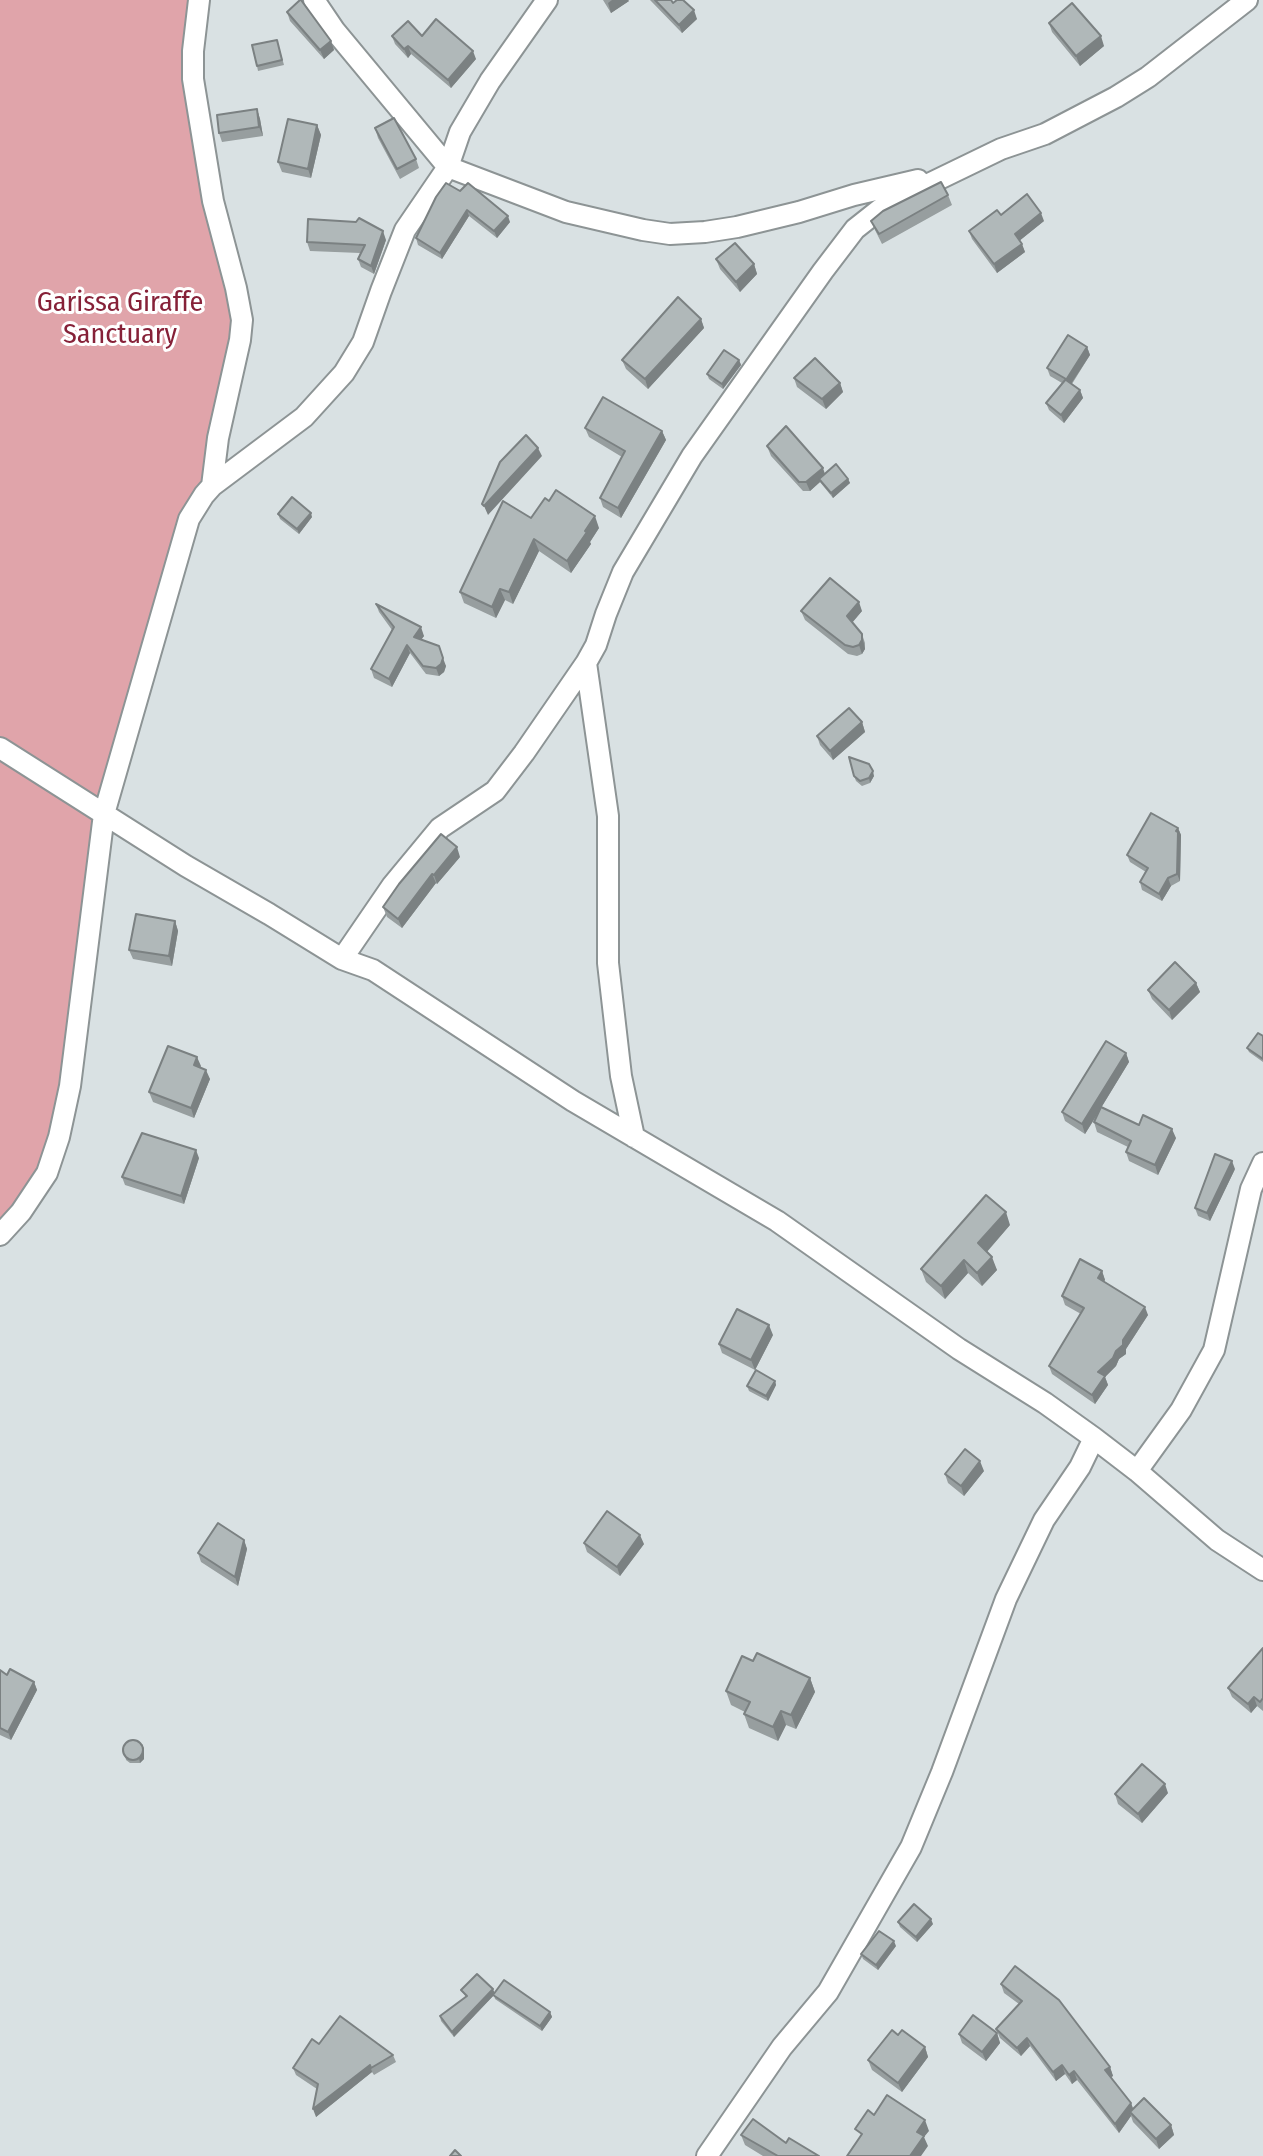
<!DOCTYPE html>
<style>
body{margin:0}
canvas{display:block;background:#d9e1e3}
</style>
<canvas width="1263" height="2156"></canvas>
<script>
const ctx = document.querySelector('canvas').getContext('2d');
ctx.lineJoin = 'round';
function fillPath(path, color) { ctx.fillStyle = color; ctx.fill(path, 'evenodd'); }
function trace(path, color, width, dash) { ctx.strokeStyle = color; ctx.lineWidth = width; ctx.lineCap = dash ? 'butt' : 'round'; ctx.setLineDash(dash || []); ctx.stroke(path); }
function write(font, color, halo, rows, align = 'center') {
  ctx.font = font + ' "Fira Sans Condensed",sans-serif'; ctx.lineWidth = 6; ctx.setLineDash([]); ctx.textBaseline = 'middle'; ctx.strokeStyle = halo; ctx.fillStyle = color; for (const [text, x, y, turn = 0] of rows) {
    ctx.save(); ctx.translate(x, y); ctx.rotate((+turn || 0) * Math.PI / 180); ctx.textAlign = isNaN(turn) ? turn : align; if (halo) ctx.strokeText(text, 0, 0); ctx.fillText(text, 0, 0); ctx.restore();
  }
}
fillPath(new Path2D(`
 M0,0H199L193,51L242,320L197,504L104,814L59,1137L0,1235Z`), '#e0a4aa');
const street = new Path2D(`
 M199,0L193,51V79L213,201L236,288L242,320L240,340L218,438L212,486
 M314,0L335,31L448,167L566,212L643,230L670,234L705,232L737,227L799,212L854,195L918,180
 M0,748L186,866L269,914L342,959L373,970L573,1101L777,1221L959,1349L1045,1403L1094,1438L1137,1471L1217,1540L1263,1570
 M342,959L392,886L440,828L495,791L524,753L586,663
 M634,1137L621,1076L608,963V816L586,663L596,645L606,614L623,572L692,456L823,271L855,229L879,210L904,196L1001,149L1045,134L1116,97L1148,77L1247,0
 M0,1235L21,1212L47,1173L59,1137L70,1086L104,814L189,519L204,495L212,486L304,417L344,373L363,342L381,291L405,230L448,167L460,132L490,81L547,0
 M1137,1471L1181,1410L1214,1350L1251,1189L1263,1163
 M707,2156L782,2047L828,1992L911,1847L942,1772L1006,1599L1044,1520L1080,1467L1094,1438`);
trace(street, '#8d9495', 24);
trace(street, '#fff', 20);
fillPath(new Path2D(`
 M603,0H628L629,1L611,13Z
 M650,0H671L673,3L697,19L682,33Z
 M287,12L331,41L334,50L324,59L290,21Z
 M1049,23L1104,46L1080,66L1052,32Z
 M392,36H422L476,59L451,88L411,54L408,58L395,44Z
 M277,40L284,65L258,71L257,66Z
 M257,109L260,119L263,136L222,142L219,133Z
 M317,125L321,135L311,178L282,172L278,162Z
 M375,128L416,159L419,168L400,179L378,138Z
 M948,195L952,205L882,244L875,230L871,221Z
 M436,197L510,222L497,238L469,216L442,259L418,245L416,238Z
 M1001,215L1044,221L1020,240L1025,252L997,273L972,239L969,231Z
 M386,240L374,274L361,267L358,259L360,253L310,251L307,242Z
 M716,259L754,264L757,274L740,292L720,269Z
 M701,319L704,328L648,389L626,369L622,360Z
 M1087,347L1090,355L1072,384L1080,390L1083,398L1064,423L1049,410L1046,403L1062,383L1050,376L1047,368Z
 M739,360L741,365L723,389L709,379L707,374Z
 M794,378L840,383L843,392L826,409L797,387Z
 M585,428L662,431L666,440L621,518L603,507L600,498L622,457L589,437Z
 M767,446L825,474L848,479L850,483L833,498L820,482L810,491H803L771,456Z
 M278,514L312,517L299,534L280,519Z
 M531,518L599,528L590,542L591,544L571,573L539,551L513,604L505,600L496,618L464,603L460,592Z
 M376,604L424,636L421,640L446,666L444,672L439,676L426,674L410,653L392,687L374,678L371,669L392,630L379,612Z
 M801,611H862L852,623L862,634L865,643V649L862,654L857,656L848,654L805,620Z
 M862,722L865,732L833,760L820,745L817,736Z
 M854,776H874L870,783L862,786L856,781Z
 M1178,828L1181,835L1180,881L1171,886L1162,901L1142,890L1140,882L1146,872L1130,862L1127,855Z
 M460,857L437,884L436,883L402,928L387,917L383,907L399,884Z
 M175,921L178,931L172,966L133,959L129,950Z
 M1196,983L1200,992L1172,1020L1152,999L1148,990Z
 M1263,1036V1062L1249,1052L1247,1048Z
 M1126,1053L1129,1062L1101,1108L1139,1125L1176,1138L1158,1175L1129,1161L1126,1152L1128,1147L1097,1132L1094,1122L1099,1112L1085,1134L1065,1121L1062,1112Z
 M197,1057L200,1068L210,1079L194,1118L153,1102L149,1092Z
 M199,1158L184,1204L125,1185L122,1177Z
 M1235,1169L1210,1221L1198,1216L1195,1208Z
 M1010,1225L987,1252L997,1270L982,1286L968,1273L945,1299L926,1282L921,1269Z
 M1102,1271L1105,1280L1104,1281L1148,1315L1126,1349V1354L1119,1359L1116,1366L1105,1377L1108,1385L1095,1404L1052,1374L1049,1366L1081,1314L1065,1305L1062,1296Z
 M773,1335L755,1370L722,1353L719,1344Z
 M775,1381L776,1385L768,1401L749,1391L747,1386Z
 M984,1471L964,1496L948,1483L945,1474Z
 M244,1540L247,1549L238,1586L201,1562L198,1553Z
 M584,1543L644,1544L620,1576L587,1552Z
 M1263,1648V1711L1257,1706L1251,1713L1232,1697L1228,1688Z
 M753,1661L810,1678L815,1692L796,1729L786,1725L778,1741L749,1728L744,1714L745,1712L731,1705L726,1691Z
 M0,1670L7,1675L34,1682L37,1690L11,1740L0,1735Z
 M142,1744L144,1749V1759L140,1763H130L126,1760L125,1755Z
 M1168,1793L1142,1823L1118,1804L1115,1794Z
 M898,1922L933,1924L917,1942L900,1927Z
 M896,1946L878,1970L863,1959L861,1954Z
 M1001,1984L1110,2067L1113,2076L1111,2077L1131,2103L1133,2109L1171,2125L1174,2135L1159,2149L1133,2122L1131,2116L1119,2133L1077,2080L1072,2084L1065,2074L1056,2081L1030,2046L1021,2056L1000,2038L996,2029L1019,2004L1004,1993Z
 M461,1990L495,1993L550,2012L552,2017L542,2031L495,1999L494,1995L454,2037L441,2021L440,2016L466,1997Z
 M997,2033L1000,2043L986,2061L962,2043L959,2034Z
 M898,2035L925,2047L928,2057L902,2092L872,2070L868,2060Z
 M319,2044L393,2055L396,2062L374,2075L372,2072L316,2117L317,2089L296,2075L293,2068Z
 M741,2135L819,2156H763L745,2145Z`), '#979e9f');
fillPath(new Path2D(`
 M612,0H628L629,1L611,13L608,3Z
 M694,10L697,19L682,33L679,25Z
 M1101,36L1104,46L1080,66L1076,56Z
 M331,41L334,50L324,59L320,50Z
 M408,46L411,54L408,58L404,49Z
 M473,51L476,59L451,88L448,80Z
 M257,109L260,119L263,136L259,127Z
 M317,125L321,135L311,178L308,169Z
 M467,210L469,216L442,259L440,253Z
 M1041,213L1044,221L1018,242L1015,234Z
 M508,216L510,222L497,238L494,231Z
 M383,231L386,240L374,274L371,266Z
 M1022,244L1025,252L997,273L994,264Z
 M754,264L757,274L740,292L736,282Z
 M701,319L704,328L648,389L645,379Z
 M1087,347L1090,355L1069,387L1066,380Z
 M739,360L741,365L723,389L722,384Z
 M840,383L843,392L826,409L822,399Z
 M1080,390L1083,398L1064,423L1061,415Z
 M662,431L666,440L621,518L618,508Z
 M538,448L542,456L488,515L484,506Z
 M823,468L826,477L819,479L820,482L810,491L806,482Z
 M848,479L850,483L833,498L831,493Z
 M311,513L312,517L299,534L297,529Z
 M595,516L599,528L590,542L591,544L571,573L567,561Z
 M534,539L539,551L513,604L509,592Z
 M500,589L505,600L496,618L492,607Z
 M859,602L862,611L850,625L847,616Z
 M421,627L424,636L417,645L414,637Z
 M862,634L865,649L862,654L859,645Z
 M407,645L410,653L392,687L389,679Z
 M443,658L446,666L444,672L439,676L436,668Z
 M862,722L865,732L833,760L830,751Z
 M873,771L874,776L870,783L869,778Z
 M1178,828L1181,835L1180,881L1177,874L1176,831Z
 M457,847L460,857L437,884L434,875Z
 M432,874L436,883L402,928L398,919Z
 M1168,878L1171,886L1162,901L1159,894Z
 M175,921L178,931L172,966L169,956Z
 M1196,983L1200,992L1172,1020L1169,1010Z
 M1126,1053L1129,1062L1085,1134L1082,1124Z
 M197,1057L201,1066L197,1075L194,1065Z
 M206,1070L210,1079L194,1118L191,1108Z
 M1172,1129L1176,1138L1158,1175L1155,1165Z
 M196,1150L199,1158L184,1204L181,1196Z
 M1232,1161L1235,1169L1210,1221L1207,1213Z
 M1006,1212L1010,1225L983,1256L978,1243Z
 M992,1257L997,1270L982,1286L977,1273Z
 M964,1260L968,1273L945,1299L941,1286Z
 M1102,1271L1105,1280L1101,1286L1098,1278Z
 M1145,1307L1148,1315L1126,1349V1354L1119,1359L1116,1366L1105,1377L1108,1385L1095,1404L1092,1395L1098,1372L1123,1340Z
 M769,1325L773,1335L755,1370L751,1360Z
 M775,1381L776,1385L768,1401L766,1396Z
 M980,1461L984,1471L964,1496L961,1486Z
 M640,1535L644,1544L620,1576L617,1567Z
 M244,1540L247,1549L238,1586L235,1577Z
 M810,1678L815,1692L796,1729L791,1715Z
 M34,1682L37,1690L11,1740L8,1732Z
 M1254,1697L1257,1706L1251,1713L1248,1704Z
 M781,1711L786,1725L778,1741L773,1727Z
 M142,1744L144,1749V1759L140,1763L139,1758Z
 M1165,1784L1168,1793L1142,1823L1138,1814Z
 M931,1919L933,1924L917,1942L916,1937Z
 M894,1941L896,1946L878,1970L876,1965Z
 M493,1989L495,1994L454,2037L452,2032Z
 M550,2012L552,2017L542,2031L540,2026Z
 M997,2033L1000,2043L986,2061L982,2052Z
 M1027,2038L1030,2046L1021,2056L1017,2048Z
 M925,2047L928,2057L902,2092L898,2083Z
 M370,2065L372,2072L316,2117L313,2109Z
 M1062,2065L1065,2074L1056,2081L1053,2072Z
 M1110,2067L1113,2076L1108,2079L1105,2070Z
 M1074,2071L1077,2080L1072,2084L1069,2075Z
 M1131,2103L1134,2111L1130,2112L1131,2116L1119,2133L1115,2124Z
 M925,2120L929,2131L924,2137L928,2146L921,2156H910L917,2132Z
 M1171,2125L1174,2135L1159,2149L1156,2139Z`), '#7b8182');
const building = new Path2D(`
 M300,0H301L331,41L320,50L287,12Z
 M655,0H671L673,3L677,0H683L694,10L679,25Z
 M1072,3L1101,36L1076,56L1049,23Z
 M436,19L473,51L448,80L408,46L404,49L392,36L408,21L422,36Z
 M277,40L282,60L257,66L252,45Z
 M257,109L259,127L219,133L217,115Z
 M394,118L416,159L397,169L375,128Z
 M288,119L317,125L308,169L278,162Z
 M941,182L948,195L879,234L871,221L883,211Z
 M446,183L460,191L468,183L508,216L494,231L467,210L440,253L416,238L436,197Z
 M1027,194L1041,213L1015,234L1022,244L994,264L969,231L997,210L1001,215Z
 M359,218L383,231L371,266L358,259L365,245L307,242L308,219L356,222Z
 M735,243L754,264L736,282L716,259Z
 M678,297L701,319L645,379L622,360Z
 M1068,335L1087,347L1066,380L1080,390L1061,415L1046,403L1066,379L1047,368Z
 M724,350L739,360L722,384L707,374Z
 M815,358L840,383L822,399L794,378Z
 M603,397L662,431L618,508L600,498L625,451L585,428Z
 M786,426L823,468L806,482H799L767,446Z
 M526,435L538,448L484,506L482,504L500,462Z
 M836,464L848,479L831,493L819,479Z
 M556,490L595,516L585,531L587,532L567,561L534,539L509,592L500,589L492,607L460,592L503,501L531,518L545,498L549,501Z
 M292,497L311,513L297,529L278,514Z
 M830,578L859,602L847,616L862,634V640L859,645L853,647L845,645L801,611Z
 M376,604L421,627L414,637L439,646L443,658L441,664L436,668L423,666L407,645L389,679L371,669L394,627Z
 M849,708L862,722L830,751L817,736Z
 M849,757L869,764L873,771L869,778L860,781L854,776Z
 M1151,813L1178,828L1176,831L1178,832L1177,874L1168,878L1159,894L1140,882L1148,868L1127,855Z
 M441,834L457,847L434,875L432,874L398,919L383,907L399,884Z
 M136,914L175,921L169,956L129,950Z
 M1175,962L1196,983L1169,1010L1148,990Z
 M1258,1033L1263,1036V1059L1247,1048Z
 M1106,1041L1126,1053L1082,1124L1062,1112Z
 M168,1046L197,1057L194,1065L206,1070L191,1108L149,1092Z
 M1101,1107L1139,1125L1143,1115L1172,1129L1155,1165L1126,1152L1131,1141L1094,1122Z
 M142,1133L196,1150L181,1196L122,1177Z
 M1215,1154L1232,1161L1207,1213L1195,1208Z
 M986,1195L1006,1212L978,1243L992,1257L977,1273L964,1260L941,1286L921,1269Z
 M1080,1259L1102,1271L1098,1278L1145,1307L1123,1340V1345L1116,1351L1113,1358L1098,1372L1105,1376L1092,1395L1049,1366L1084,1308L1062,1296Z
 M737,1309L769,1325L751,1360L719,1344Z
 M756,1370L775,1381L766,1396L747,1386Z
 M965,1449L980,1461L961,1486L945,1474Z
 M607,1511L640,1535L617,1567L584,1543Z
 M218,1523L244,1540L235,1577L198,1553Z
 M1263,1648V1698L1260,1702L1254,1697L1248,1704L1228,1688Z
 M757,1653L810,1678L791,1715L781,1711L773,1727L744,1714L750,1702L726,1691L742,1656L753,1661Z
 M10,1669L34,1682L8,1732L0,1728V1670L7,1675Z
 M123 1750a10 10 0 1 1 20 0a10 10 0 1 1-20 0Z
 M1142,1764L1165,1784L1138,1814L1115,1794Z
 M914,1904L931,1919L916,1937L898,1922Z
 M879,1931L894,1941L876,1965L861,1954Z
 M1015,1966L1059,2000L1110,2067L1105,2070L1131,2103L1115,2124L1074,2071L1069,2075L1062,2065L1053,2072L1027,2038L1017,2048L996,2029L1022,2001L1001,1984Z
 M477,1974L493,1989L452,2032L440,2016L467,1996L461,1990Z
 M504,1980L550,2012L540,2026L493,1995Z
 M973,2015L997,2033L982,2052L959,2034Z
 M340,2016L393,2055L371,2068L370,2065L313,2109L318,2084L293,2068L312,2039L319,2044Z
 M892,2030L898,2035L902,2030L925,2047L898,2083L868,2060Z
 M887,2095L925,2120L917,2132L924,2136L910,2156H847L862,2134L855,2129L868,2110L874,2115Z
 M1144,2098L1171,2125L1156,2139L1130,2112Z
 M753,2119L786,2143L789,2138L819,2156H778L741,2135Z
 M455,2150L461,2156H450Z`);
fillPath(building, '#b0b8b9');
trace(building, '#7b8182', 2);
write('28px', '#862138', '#fff', [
 ["Garissa Giraffe",120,303],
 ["Sanctuary",120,335]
]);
</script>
